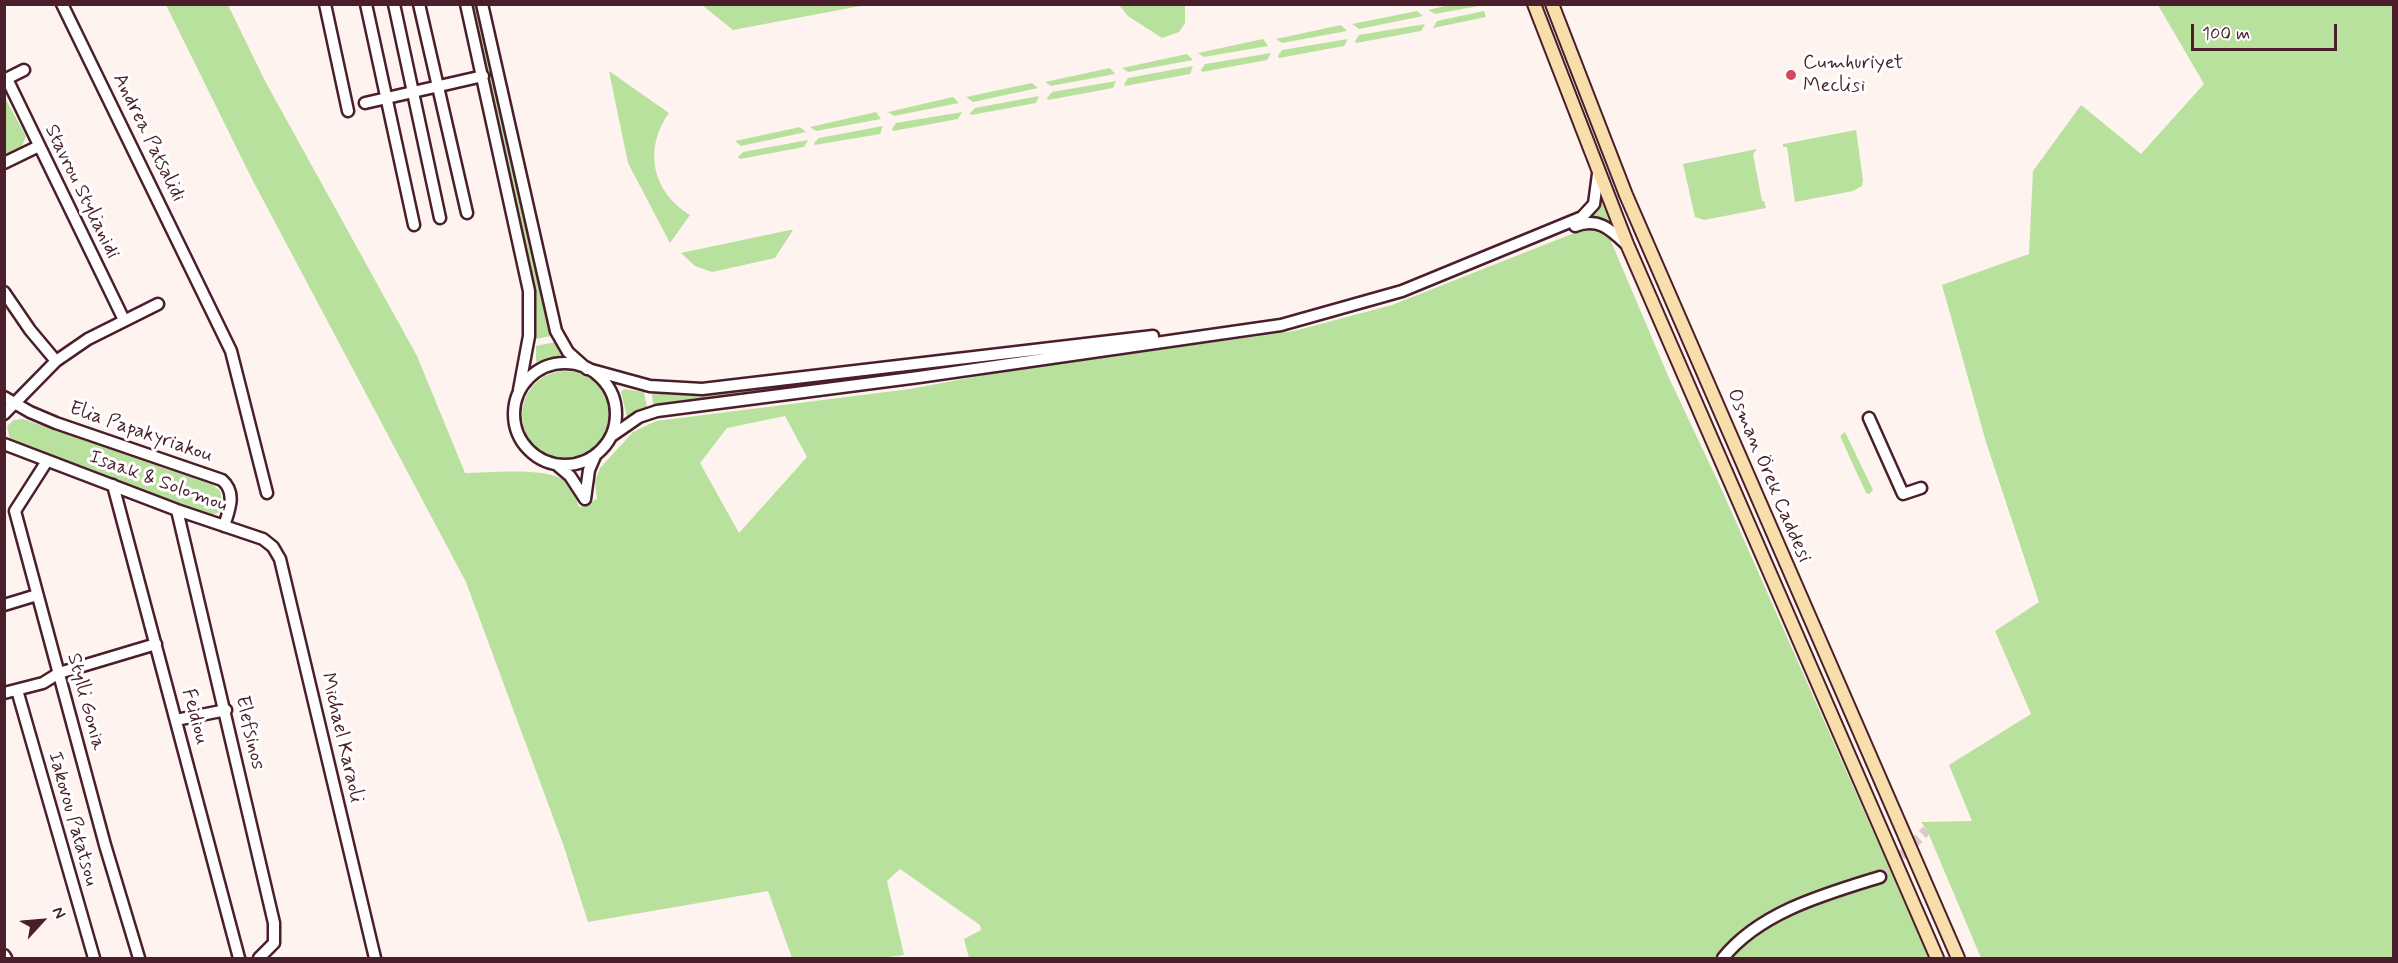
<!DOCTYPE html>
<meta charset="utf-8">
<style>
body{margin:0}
#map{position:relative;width:2398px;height:963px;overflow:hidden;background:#fef3ef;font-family:Mynerve,sans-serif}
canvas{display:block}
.frame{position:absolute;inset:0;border:6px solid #4a1f2b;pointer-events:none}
.north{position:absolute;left:12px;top:891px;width:60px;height:60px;-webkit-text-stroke:4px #fff;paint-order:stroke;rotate:64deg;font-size:16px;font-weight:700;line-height:24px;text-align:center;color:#4a1f2b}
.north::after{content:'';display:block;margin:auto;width:21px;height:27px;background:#4a1f2b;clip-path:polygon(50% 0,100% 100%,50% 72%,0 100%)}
.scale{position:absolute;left:2191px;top:24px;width:146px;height:27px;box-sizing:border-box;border:3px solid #4a1f2b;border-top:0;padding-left:8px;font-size:18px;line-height:21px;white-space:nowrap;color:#4a1f2b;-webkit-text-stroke:4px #fff;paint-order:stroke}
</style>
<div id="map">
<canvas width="2398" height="963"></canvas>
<div class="frame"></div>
<div class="north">N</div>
<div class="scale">100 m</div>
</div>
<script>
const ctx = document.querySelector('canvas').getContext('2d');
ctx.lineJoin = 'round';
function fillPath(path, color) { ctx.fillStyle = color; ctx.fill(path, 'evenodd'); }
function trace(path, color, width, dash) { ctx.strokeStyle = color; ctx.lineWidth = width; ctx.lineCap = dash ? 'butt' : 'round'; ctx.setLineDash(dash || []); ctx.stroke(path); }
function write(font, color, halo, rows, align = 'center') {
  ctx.font = font + ' Mynerve,sans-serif'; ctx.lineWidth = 6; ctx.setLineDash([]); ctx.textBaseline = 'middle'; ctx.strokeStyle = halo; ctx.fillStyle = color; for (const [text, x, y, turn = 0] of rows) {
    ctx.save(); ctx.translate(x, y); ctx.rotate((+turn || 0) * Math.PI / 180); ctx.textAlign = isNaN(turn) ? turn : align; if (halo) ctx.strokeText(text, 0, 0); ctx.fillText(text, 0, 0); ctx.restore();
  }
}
fillPath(new Path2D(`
 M166,5H228L265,81L417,356L465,473C491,473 547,466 567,482C574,488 576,498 579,507L597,499L595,481L600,468L633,432L656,421L910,389L1001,372L1294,331L1392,305L1587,228L1601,231L1610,239L1669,378L1721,488L1929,958H969L964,939L981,930L980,925L900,869L887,881L904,955L879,958H792L768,891L588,922L563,844L466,582L252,179ZM785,416L807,457L739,533L700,463L727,428Z
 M471,5H477L551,336L536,339V309L532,272Z
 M702,5H866L733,30Z
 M1119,5H1185V23L1179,32L1162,38L1128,16Z
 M1484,5L1435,14L1428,10L1449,5Z
 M2158,5H2393V958H1981L1927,830L1921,822L1972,821L1949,765L2031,714L1995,631L2039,602L1986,442L1942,285L2029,254L2033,171L2081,105L2141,154L2204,84Z
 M1417,11L1423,16L1359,29L1352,24Z
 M1484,11L1486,17L1433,28L1437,21Z
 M1425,24L1421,31L1356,43L1355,41L1359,35Z
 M1341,25L1347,31L1282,43L1276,39Z
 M1263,39L1268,46L1204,57L1198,53Z
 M1348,39L1344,46L1279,58L1278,56L1282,50Z
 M1271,53L1267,60L1202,72L1201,70L1205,64Z
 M1187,54L1193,60L1128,72L1122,68Z
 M1193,66L1190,74L1125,86L1124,84L1128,78Z
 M1110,68L1115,74L1051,86L1045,82Z
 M609,71L669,113C643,149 652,192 690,215L670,243L628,163Z
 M1116,81L1113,88L1048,100L1047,98L1052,92Z
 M1032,83L1038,88L973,102L966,97Z
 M1039,96L1036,103L971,115L970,113L975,108Z
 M953,97L959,103L894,116L888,112Z
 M5,98L26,136L20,151L5,158Z
 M876,112L881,119L816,131L810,127Z
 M962,112L958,119L893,131L892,129L896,123Z
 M883,126L880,134L815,145L814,143L819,138Z
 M800,127L806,132L741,146L735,141Z
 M1856,130L1863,180L1862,186L1853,191L1795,202L1787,147H1783V144Z
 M808,140L804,147L740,159L738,157L743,152Z
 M1757,149L1753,154L1762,201H1764L1766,208L1704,220L1695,217L1683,164Z
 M1600,195L1614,226L1613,227L1586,217Z
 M790,230H793L775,258L712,272L695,266L681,253Z
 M555,342L561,355L536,362V346Z
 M1105,343L1106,348L653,406L652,393L684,395L724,392Z
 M522 415a44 44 0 1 1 88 0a44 44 0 1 1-88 0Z
 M624,389L644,392L647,407L627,417L621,392Z
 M23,419L213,485L220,491L223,505L218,513L208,516L10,441L7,426L14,420Z
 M1845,432L1873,490L1869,494L1866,493L1840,436Z`), '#b8e19e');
trace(new Path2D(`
 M1880,877L1927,830`), '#dac9c8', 10, [10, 5]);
const minor = new Path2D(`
 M62,4L231,351L267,493
 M325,4L348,111
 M366,4L414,225
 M394,4L440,218
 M419,4L467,213
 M466,4L529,291V336L519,390
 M482,4L556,331L568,352L587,369
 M7,79L124,320
 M4,80L24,70
 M365,103L483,76
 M4,163L39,146
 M1575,226C1598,217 1610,229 1626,244
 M4,292L30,330L56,361
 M514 414a51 51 0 1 1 102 0a51 51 0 1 1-102 0Z
 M588,369L650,386L702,389L1153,336
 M4,397L30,412L56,423L222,480C237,493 229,510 224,526
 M4,414L56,361L88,339L158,304
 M1869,418L1903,494L1921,488
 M613,435L639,417L657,411L919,377L1281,325L1402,291L1582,217L1594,204L1598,174
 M4,444L177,510L263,539L273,547L280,559L375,958
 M47,461L15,511L105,845L139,958
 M557,465L570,476L585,499
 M113,485L239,958
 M585,499L589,470L595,456
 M177,510L274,923V943L259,958
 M4,605L37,595
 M17,690L94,958
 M4,693L43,683L59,673L156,644
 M176,720L226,710
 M4,955L6,958
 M1723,958C1760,912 1825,894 1880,877`);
const major = new Path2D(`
 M1534,4L1627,244L1937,958
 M1552,4L1626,195L1958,958`);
trace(minor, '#4a1f2b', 15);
trace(major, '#4a1f2b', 16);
trace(minor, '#fff', 10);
trace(major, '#f8deab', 12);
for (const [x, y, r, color] of [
 [1791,75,6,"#d1495b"]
]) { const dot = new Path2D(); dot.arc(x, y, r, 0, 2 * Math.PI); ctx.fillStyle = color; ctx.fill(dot); trace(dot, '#fff', 2); }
write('20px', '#4a1f2b', '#fff', [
 ["Cumhuriyet",1803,64],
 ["Meclisi",1803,87]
], 'left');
write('20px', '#4a1f2b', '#fff', [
 ["Andrea Patsalidi",148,138,64],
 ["Stavrou Stylianidi",81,192,64],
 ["Elia Papakyriakou",141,433,19],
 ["Osman Örek Caddesi",1768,476,67],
 ["Isaak & Solomou",158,482,20],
 ["Stylli Gonia",85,702,75],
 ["Feidiou",194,717,75],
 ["Elefsinos",249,733,77],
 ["Michael Karaoli",341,738,77],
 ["Iakovou Patatsou",72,819,74]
]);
</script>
